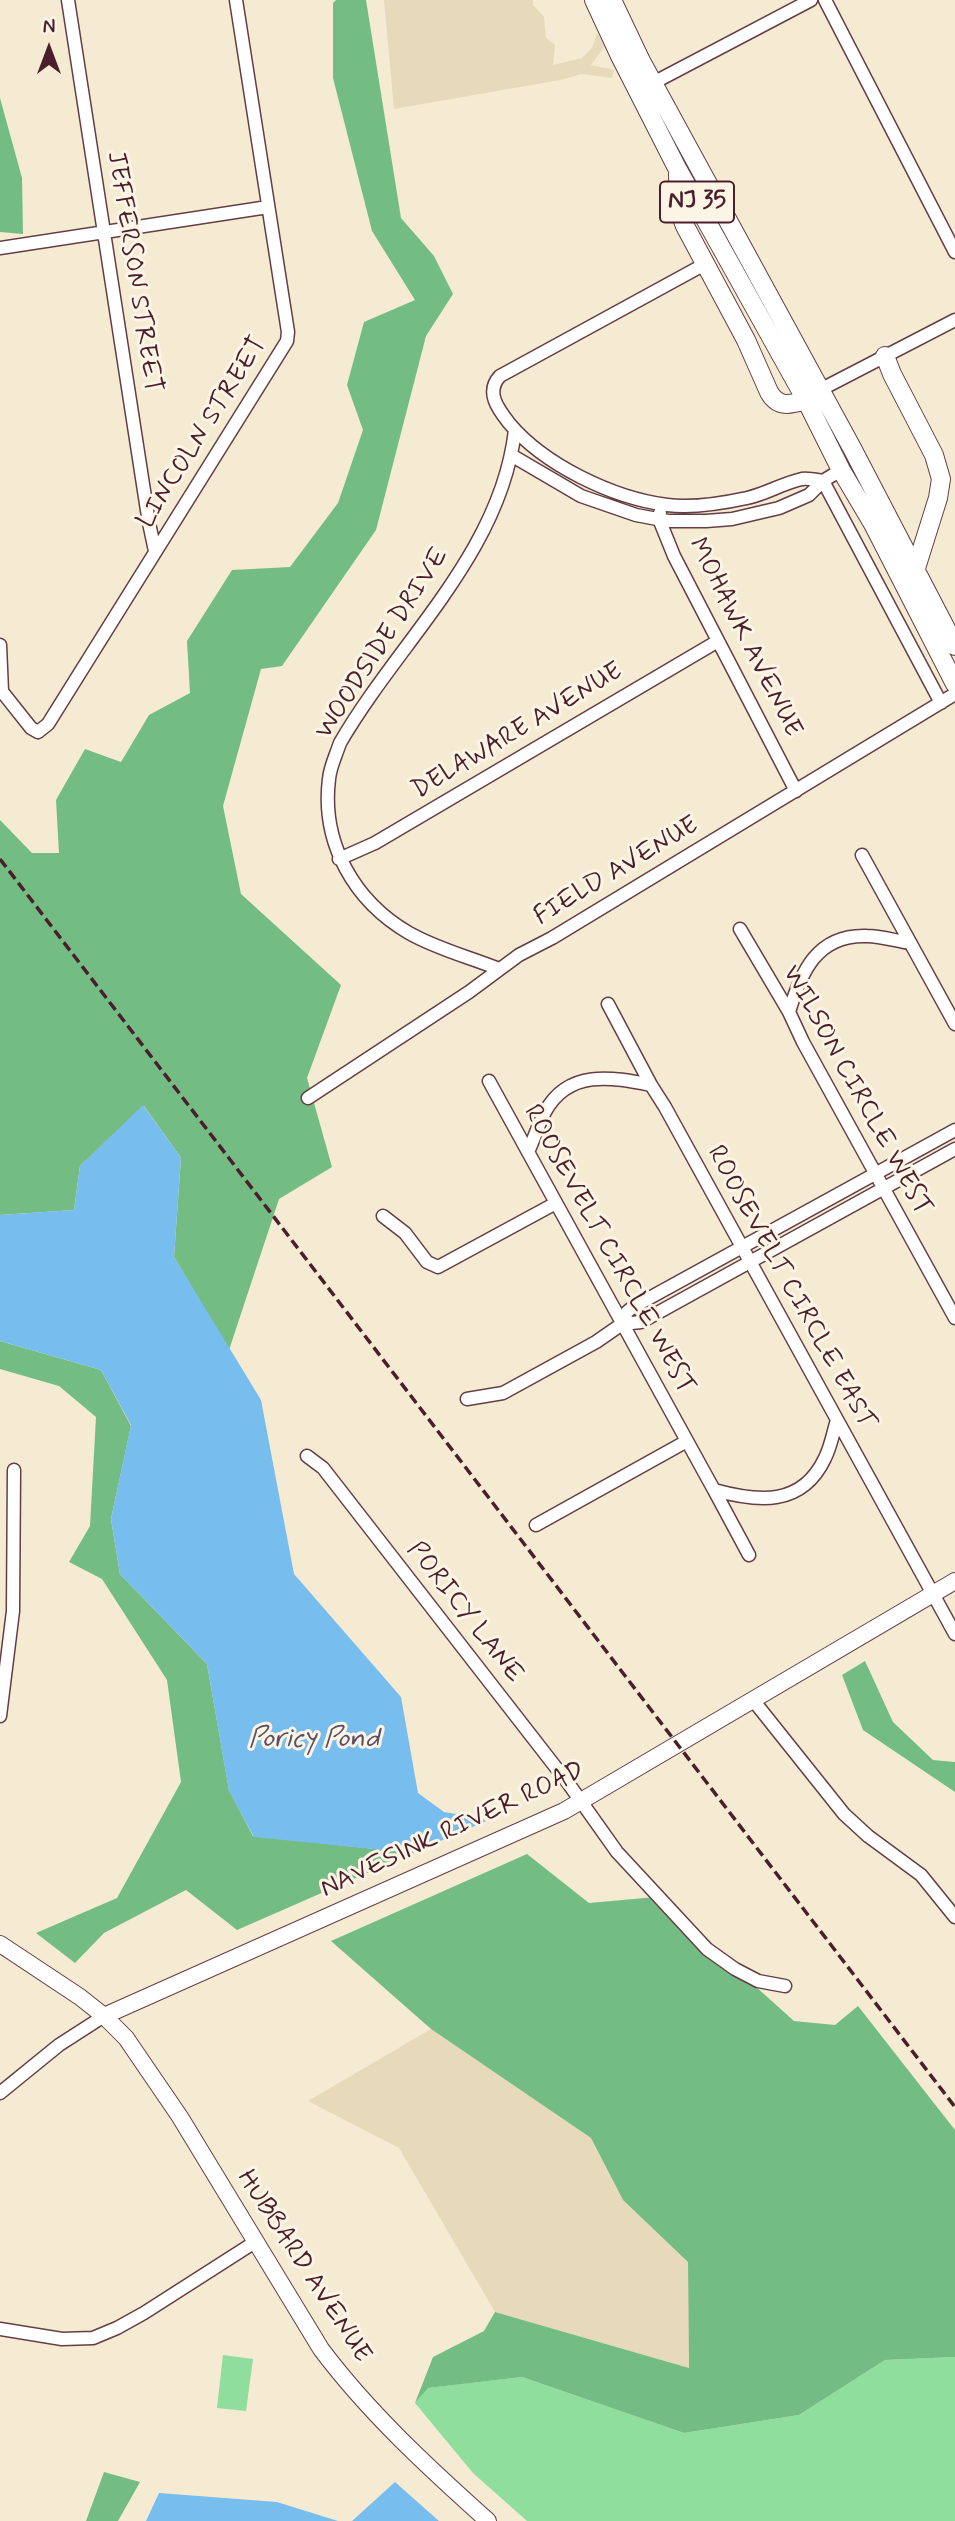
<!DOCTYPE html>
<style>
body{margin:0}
#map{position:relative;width:955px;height:2521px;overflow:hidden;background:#f5ebd3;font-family:Mynerve,sans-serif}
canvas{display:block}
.north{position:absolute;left:14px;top:14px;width:70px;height:70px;-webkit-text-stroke:5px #fcf5e5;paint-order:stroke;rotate:0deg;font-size:19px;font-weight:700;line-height:28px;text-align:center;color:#4a1f2b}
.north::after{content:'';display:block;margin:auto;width:24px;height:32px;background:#4a1f2b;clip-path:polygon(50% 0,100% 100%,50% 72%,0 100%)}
</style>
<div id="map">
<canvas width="955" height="2521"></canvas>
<div class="north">N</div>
</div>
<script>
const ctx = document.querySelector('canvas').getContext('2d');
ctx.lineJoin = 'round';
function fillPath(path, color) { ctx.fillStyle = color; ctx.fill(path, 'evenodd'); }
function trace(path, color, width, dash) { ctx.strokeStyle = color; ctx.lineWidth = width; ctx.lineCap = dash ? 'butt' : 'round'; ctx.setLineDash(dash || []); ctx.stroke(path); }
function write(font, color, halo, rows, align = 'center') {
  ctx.font = font + ' Mynerve,sans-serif'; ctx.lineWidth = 6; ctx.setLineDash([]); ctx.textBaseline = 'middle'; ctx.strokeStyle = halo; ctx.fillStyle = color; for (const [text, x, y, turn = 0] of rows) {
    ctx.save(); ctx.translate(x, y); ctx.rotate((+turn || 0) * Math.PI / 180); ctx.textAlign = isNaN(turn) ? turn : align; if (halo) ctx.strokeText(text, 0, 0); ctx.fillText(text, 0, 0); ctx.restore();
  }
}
fillPath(new Path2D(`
 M384,0H533V5L544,17L546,38L555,45L553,65L582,58L592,48L597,33L605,46L591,65L614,70L612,78L582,74L560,80L394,109Z
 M431,2029L591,2138L623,2200L688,2261L689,2368L495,2312L399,2148L308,2101Z`), '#e7daba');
fillPath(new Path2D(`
 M223,2355L253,2359L246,2411L217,2408Z
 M955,2357V2521H527L473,2473L415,2403L427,2388L522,2377L684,2433L799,2415L885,2360Z`), '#8fde9d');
fillPath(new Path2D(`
 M336,0H366L401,218L434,256L453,294L426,336L376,530L282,666L261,669L223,806L241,894L341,985L307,1078L332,1167L279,1199L229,1350L174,1257L181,1158L144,1106L80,1166L74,1210L0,1215V820L32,853H59L56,800L85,749L121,762L149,715L190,693L187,641L232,570L290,567L338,503L363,430L347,385L364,322L415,300L372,231L333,78V3Z
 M0,98L22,178L23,234L0,232Z
 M0,1341L101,1370L131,1426L111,1519L120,1574L207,1664L229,1790L253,1836L413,1853L237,1930L186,1890L104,1933L75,1963L36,1933L117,1898L181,1782L167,1680L102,1579L69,1562L90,1526L96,1417L59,1386L0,1369Z
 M865,1661L893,1722L933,1760L955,1762V1792L863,1730L842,1675Z
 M527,1854L589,1903L656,1897L794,2021L835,2025L858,2006L955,2130V2357L885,2360L799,2415L684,2433L522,2377L428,2388L415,2403L433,2357L484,2331L495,2312L689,2368L688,2262L623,2200L591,2138L431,2029L331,1941Z
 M104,2472L140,2482L118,2521H86Z`), '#73bd84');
fillPath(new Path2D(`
 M143,1105L181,1158L174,1257L261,1400L294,1574L401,1697L418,1793L444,1812L481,1818L486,1821L413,1853L254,1837L229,1791L207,1664L120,1574L111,1519L131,1425L101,1370L0,1341V1215L74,1210L80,1166Z
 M395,2482L439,2521H352Z
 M159,2493L277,2502L338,2521H146Z`), '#77bdee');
const minor = new Path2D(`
 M68,0L149,523L155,551
 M825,0L955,252
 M653,83L811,0
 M0,248L268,207
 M705,264L500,376C485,392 498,409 509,423C544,465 613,498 667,505C690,508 724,503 747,498C766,494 783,483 802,479C808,478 817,480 823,481
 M814,393L955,320
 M511,455L581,496L636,515L668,521H706L732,519L779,508L809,495L823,481L841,470
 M823,481L941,703
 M660,513L659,519L674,556L796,791
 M0,645L2,691
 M0,689L31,728L38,732L48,724L287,341L288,332L236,0
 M862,855L955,1024
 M339,859L375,843L718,641
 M740,929L789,1012L803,1042L955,1318
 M499,969C469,957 437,949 409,933C354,901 321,843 329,779C330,767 336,755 340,743C399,641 501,553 515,430
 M608,1004L651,1085L665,1107L955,1634
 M789,1012C801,972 817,934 867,936C881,936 896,941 910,943
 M489,1081L714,1490C758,1502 802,1507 825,1458C831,1446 833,1433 837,1420
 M308,1098L469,992L519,955L552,938L955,694
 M528,1152C534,1139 538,1125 545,1112C568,1069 612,1077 651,1085
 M383,1216L405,1233L427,1262L438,1267L556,1203
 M622,1324L627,1312L633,1307L955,1130
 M467,1399L503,1393L596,1342L622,1324L641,1322L955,1149
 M307,1456L323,1468L568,1783L617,1852L707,1949L735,1969L758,1981L785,1986
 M714,1490L749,1555
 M536,1525L687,1441
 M753,1700L844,1814L868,1836L921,1875L955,1917
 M0,1716L13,1611L14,1470
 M0,2093L59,2045L104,2016
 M0,2329L62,2339L93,2338L117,2328L144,2313L255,2242`);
const major = new Path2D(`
 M0,1944L80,1997L104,2016L126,2038L180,2117L321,2349C369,2413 429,2468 488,2521
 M104,2016L564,1811L955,1581`);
const highway = new Path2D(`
 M594,0L620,56L678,170L806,400L841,470L873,524L955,684
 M612,0L641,61L852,448L955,646
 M678,174L679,210L685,226L746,340L769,392C778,408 790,405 806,400
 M885,356L892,374L934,455L941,479L938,498L916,568`);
trace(minor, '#643e44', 15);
trace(major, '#643e44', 18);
trace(highway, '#643e44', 20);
trace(minor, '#fff', 12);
trace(major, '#fff', 16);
trace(highway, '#fff', 18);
trace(new Path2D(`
 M0,859L955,2107`), '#4a1f2b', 3.5, [10, 5]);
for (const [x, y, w] of [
 [697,202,74]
]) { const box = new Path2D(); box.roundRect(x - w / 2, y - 20.5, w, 41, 5); ctx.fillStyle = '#fcf5e5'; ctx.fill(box); trace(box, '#4a1f2b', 2); }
write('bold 24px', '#4a1f2b', null, [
 ["NJ 35",697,202]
]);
write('26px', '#4a1f2b', '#fcf5e5', [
 ["JEFFERSON STREET",133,272,81],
 ["LINCOLN STREET",203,433,-58],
 ["MOHAWK AVENUE",744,638,63],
 ["WOODSIDE DRIVE",383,644,-57],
 ["DELAWARE AVENUE",518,732,-31],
 ["FIELD AVENUE",617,872,-31],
 ["WILSON CIRCLE WEST",856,1091,61],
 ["ROOSEVELT CIRCLE WEST",608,1250,61],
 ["ROOSEVELT CIRCLE EAST",790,1288,61],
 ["PORICY LANE",464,1613,52],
 ["NAVESINK RIVER ROAD",453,1831,-25],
 ["HUBBARD AVENUE",303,2267,57]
]);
write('italic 28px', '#584e66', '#fcf5e5', [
 ["Poricy Pond",314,1740]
]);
</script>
